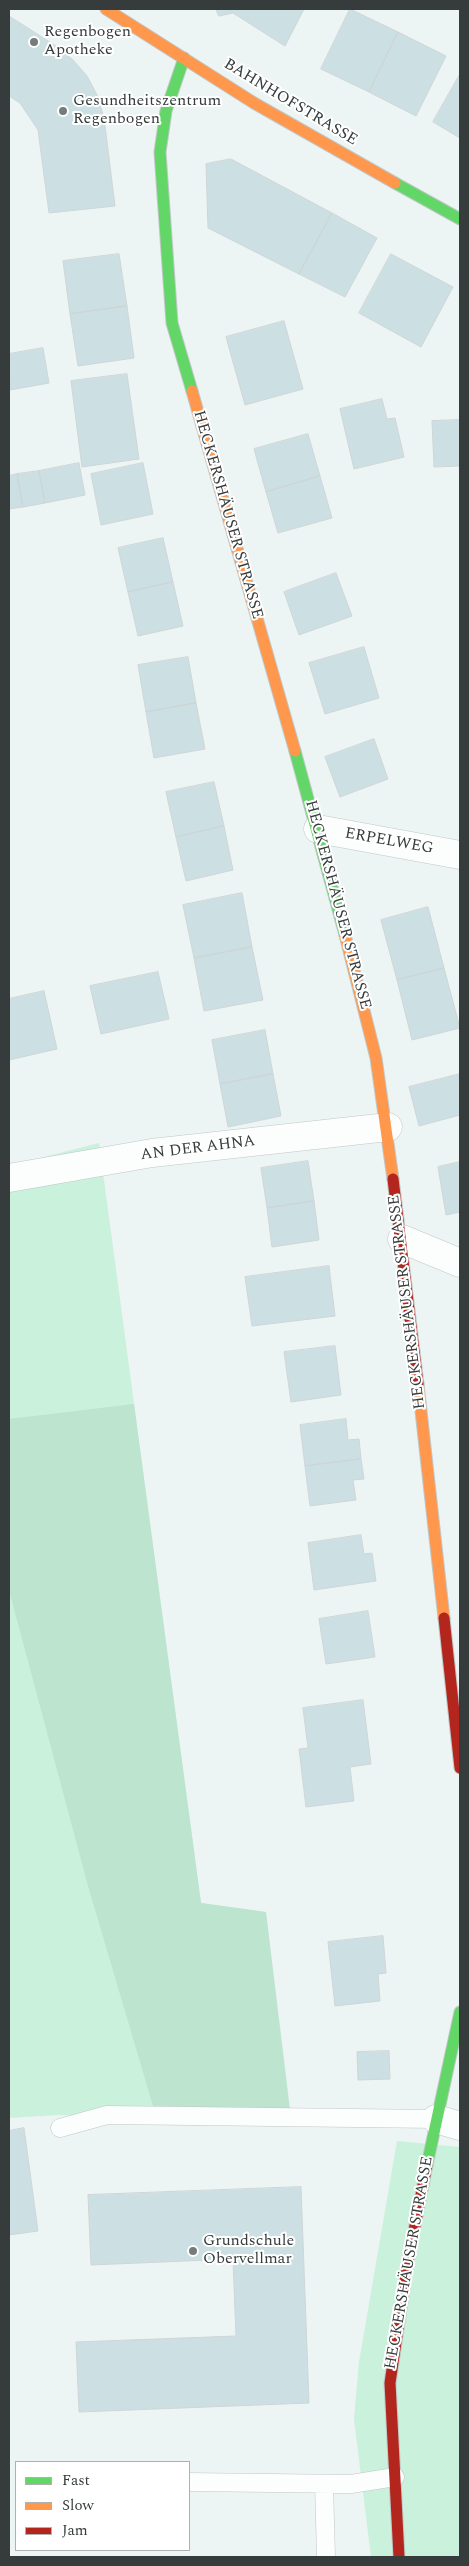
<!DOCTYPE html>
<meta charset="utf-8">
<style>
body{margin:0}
#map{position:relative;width:469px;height:2566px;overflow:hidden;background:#ecf4f4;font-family:Spectral,serif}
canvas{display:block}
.frame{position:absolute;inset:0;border:10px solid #363c3c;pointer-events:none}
.legend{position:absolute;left:15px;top:2461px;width:175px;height:90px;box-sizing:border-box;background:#fff;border:1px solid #afb1b1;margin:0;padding:6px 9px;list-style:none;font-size:15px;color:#363c3c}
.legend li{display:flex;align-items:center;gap:10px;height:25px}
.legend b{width:25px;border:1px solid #afb1b1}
</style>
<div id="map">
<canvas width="469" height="2566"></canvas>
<div class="frame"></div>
<ul class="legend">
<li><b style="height:6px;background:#63d668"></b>Fast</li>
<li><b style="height:6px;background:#ff974d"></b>Slow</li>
<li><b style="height:6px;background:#b3261e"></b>Jam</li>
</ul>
</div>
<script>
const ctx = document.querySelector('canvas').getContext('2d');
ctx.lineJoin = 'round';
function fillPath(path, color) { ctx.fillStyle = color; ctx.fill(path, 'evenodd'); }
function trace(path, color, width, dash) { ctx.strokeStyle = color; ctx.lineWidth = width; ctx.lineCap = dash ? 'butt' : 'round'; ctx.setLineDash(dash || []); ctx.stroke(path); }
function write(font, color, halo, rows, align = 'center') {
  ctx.font = font + ' Spectral,serif'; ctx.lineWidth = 4; ctx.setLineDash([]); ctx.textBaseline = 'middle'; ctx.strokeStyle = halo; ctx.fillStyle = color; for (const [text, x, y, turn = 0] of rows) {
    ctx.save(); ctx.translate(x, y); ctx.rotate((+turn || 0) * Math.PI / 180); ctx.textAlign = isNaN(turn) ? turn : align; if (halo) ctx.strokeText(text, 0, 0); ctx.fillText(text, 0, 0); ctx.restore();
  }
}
fillPath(new Path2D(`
 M99,1143L201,1903L266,1912L283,2072L291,2118L58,2115L9,2118V1166Z
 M397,2141L460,2147V2557H371L354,2419L359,2362Z`), '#c9f1db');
fillPath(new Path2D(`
 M134,1404L201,1903L266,1912L291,2118L156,2116L88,1886L9,1590V1419Z`), '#bce4ce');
const building = new Path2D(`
 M216,9H304L285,46L233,13L219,16Z
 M350,9L398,32L369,92L321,69Z
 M9,16L56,46L73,60L87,76L97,95L104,118L115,206L49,213L38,130L20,103L9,96Z
 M398,32L446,56L416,116L369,92Z
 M460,74V138L433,122Z
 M231,159L332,213L299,274L208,228L206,164Z
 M332,213L377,238L345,297L299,274Z
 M119,254L127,306L70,314L63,261Z
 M391,254L453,287L421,347L359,313Z
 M127,306L134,358L78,366L70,314Z
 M284,321L303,389L245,405L226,337Z
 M43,348L49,383L10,390L9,354Z
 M127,374L139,459L82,467L71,381Z
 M382,399L387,419L395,418L404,457L354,469L340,409Z
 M460,420V466L434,467L432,421Z
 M308,434L320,476L266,492L254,449Z
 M79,463L85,495L45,503L39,471Z
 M143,463L153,514L101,525L91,474Z
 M39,471L45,503L23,507L17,474Z
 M17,474L23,507L9,509V476Z
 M320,476L332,518L278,533L266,492Z
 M163,538L173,582L128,592L118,548Z
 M336,573L352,616L299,635L284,592Z
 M173,582L183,626L138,636L128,592Z
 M364,647L379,698L325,714L309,663Z
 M188,657L196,703L146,712L138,665Z
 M196,703L205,749L154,758L146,712Z
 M374,739L388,779L340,797L325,757Z
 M214,782L224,826L176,837L166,792Z
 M224,826L233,870L186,881L176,837Z
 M242,893L252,947L194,958L183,905Z
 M428,907L444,968L397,980L381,920Z
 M252,947L263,1000L204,1011L194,958Z
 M444,968L460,1028L412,1040L397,980Z
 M158,972L169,1019L101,1034L90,986Z
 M44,991L57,1049L9,1060V999Z
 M265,1030L273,1074L220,1084L212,1040Z
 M273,1074L281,1116L228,1127L220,1084Z
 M460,1074V1115L419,1126L409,1087Z
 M308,1161L314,1201L267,1208L261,1168Z
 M460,1162V1212L446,1215L438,1167Z
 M314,1201L319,1240L272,1247L267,1208Z
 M329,1266L335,1316L252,1326L245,1277Z
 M335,1346L341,1395L291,1402L284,1352Z
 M346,1419L348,1440L359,1439L361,1459L305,1466L300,1425Z
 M361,1459L364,1479L353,1480L356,1500L310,1506L305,1466Z
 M361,1535L364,1554L372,1553L376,1581L314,1590L308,1543Z
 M368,1611L375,1657L326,1664L319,1619Z
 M363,1700L371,1764L350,1767L354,1801L306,1807L299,1749L308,1748L303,1708Z
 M383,1936L386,1973L378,1974L380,2001L335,2006L328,1942Z
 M389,2051L390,2079L358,2080L357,2052Z
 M24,2128L38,2231L9,2235V2131Z
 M301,2187L309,2403L79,2412L76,2342L236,2336L233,2259L91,2265L88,2195Z`);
fillPath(building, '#cce0e4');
trace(building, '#cfd5d6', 1);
const lane = new Path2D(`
 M60,2128L107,2115L436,2119
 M189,2482L351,2484L395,2477
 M324,2484L326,2557`);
const street = new Path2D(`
 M318,829L460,855
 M9,1178L152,1153L388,1127
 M402,1239L460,1263
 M436,2119L460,2126`);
const fast = new Path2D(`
 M184,58L166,111L160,152L172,323L192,391
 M395,183L460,219
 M295,751L345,935
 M427,2165L460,2012`);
const slow = new Path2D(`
 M106,9L254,103L395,183
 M192,391L295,751
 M345,935L376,1058L393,1179
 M418,1384L444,1618`);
const jam = new Path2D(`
 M393,1179L418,1384
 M444,1618L460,1768
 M399,2557L390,2383L408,2261L427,2165`);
trace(lane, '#c1c7c7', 19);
trace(street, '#c1c7c7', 29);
trace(fast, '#c1c7c7', 13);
trace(slow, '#c1c7c7', 13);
trace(jam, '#c1c7c7', 13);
trace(lane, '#fcfdfd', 18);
trace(street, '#fcfdfd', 28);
trace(fast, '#63d668', 11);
trace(slow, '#ff974d', 11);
trace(jam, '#b3261e', 11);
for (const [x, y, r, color] of [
 [34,42,5,"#767c7c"],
 [63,111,5,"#767c7c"],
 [193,2251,5,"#767c7c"]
]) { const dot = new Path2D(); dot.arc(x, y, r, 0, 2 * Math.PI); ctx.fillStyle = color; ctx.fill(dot); trace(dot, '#fff', 2); }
write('16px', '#363c3c', '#fff', [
 ["Regenbogen",44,33],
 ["Apotheke",44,51],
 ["Gesundheitszentrum",73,102],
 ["Regenbogen",73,120],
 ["Grundschule",203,2242],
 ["Obervellmar",203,2260]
], 'left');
write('16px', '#363c3c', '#fff', [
 ["BAHNHOFSTRASSE",290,103,31],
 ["HECKERSHÄUSER STRASSE",227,515,74],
 ["ERPELWEG",389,842,10],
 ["HECKERSHÄUSER STRASSE",337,905,75],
 ["AN DER AHNA",198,1149,-7],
 ["HECKERSHÄUSER STRASSE",408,1302,-97],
 ["HECKERSHÄUSER STRASSE",410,2263,-80]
]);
</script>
